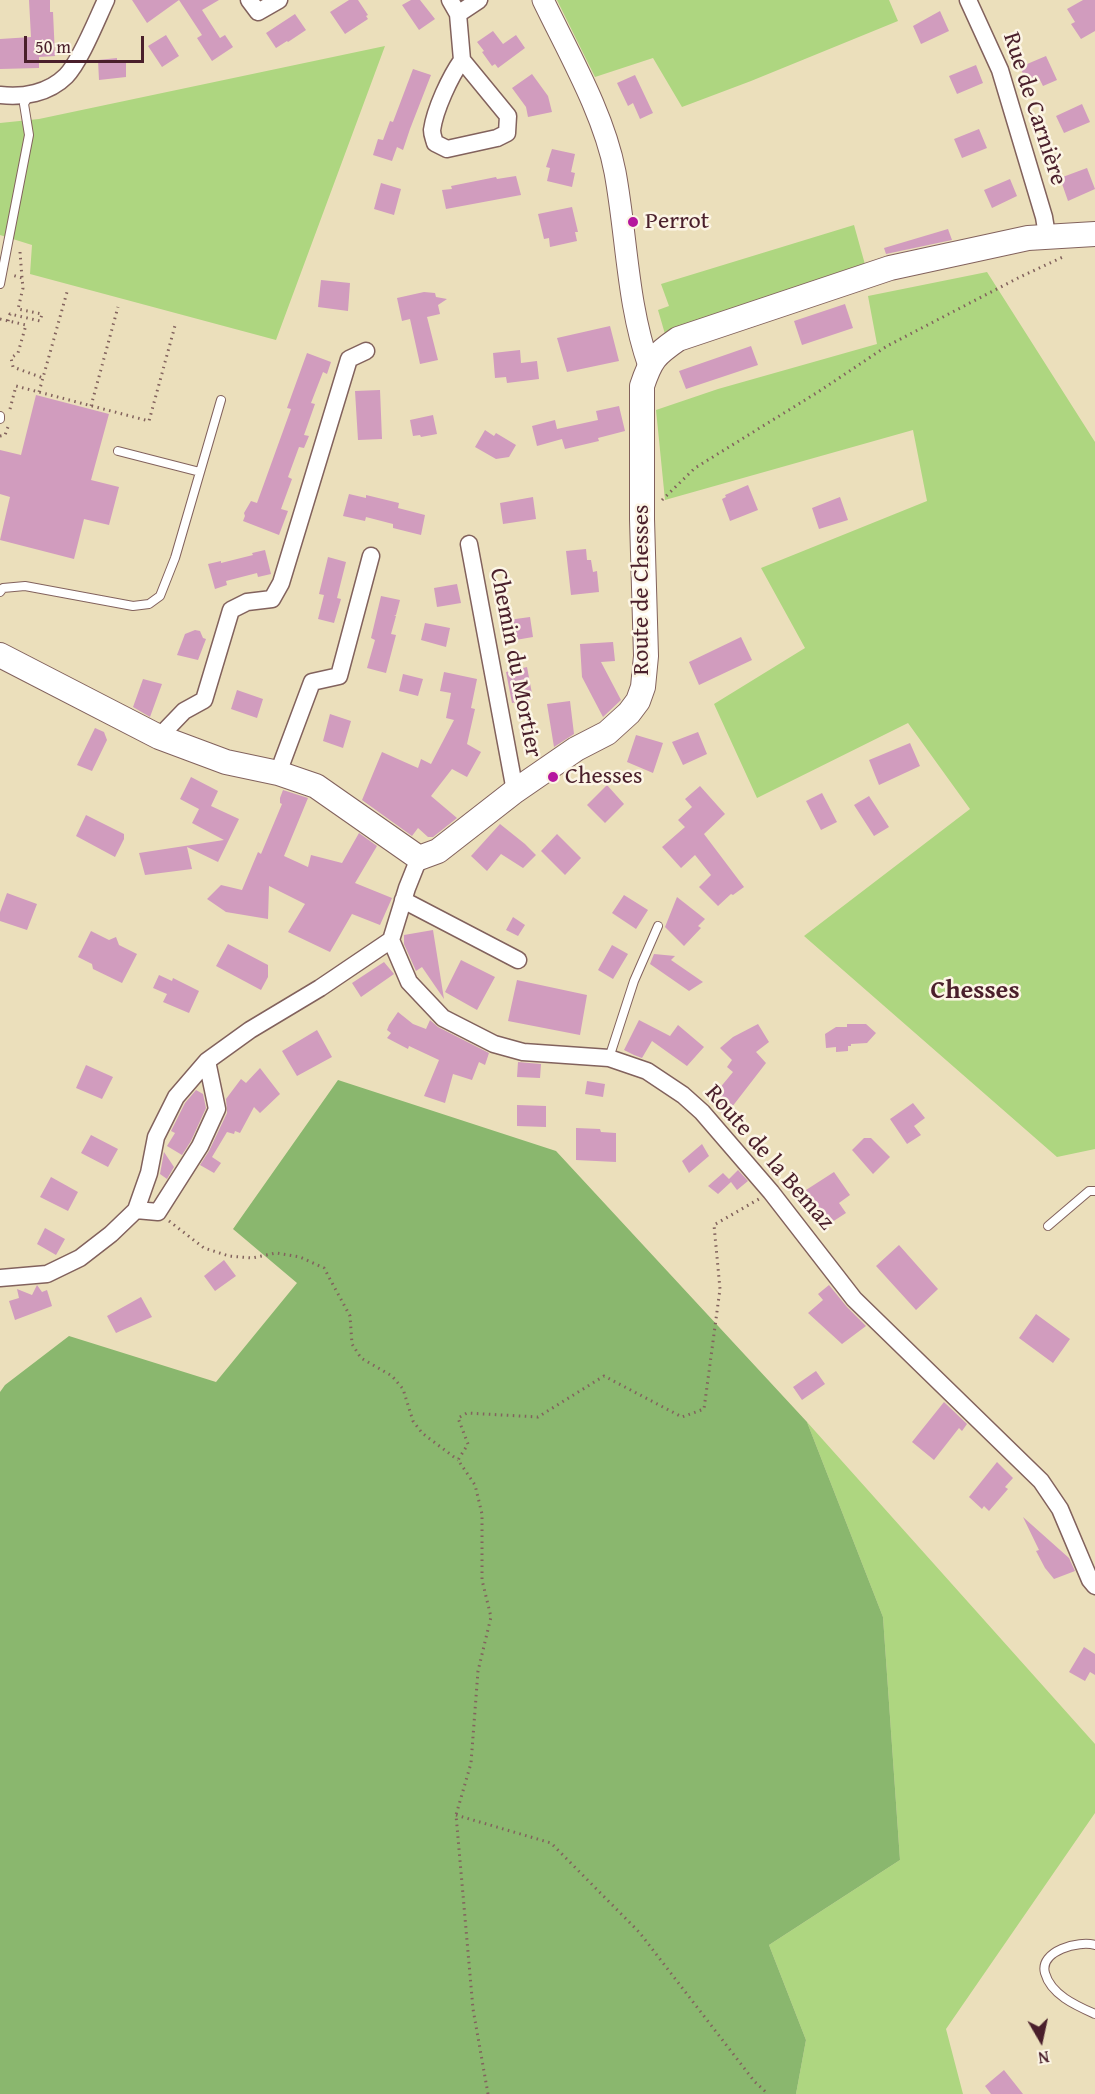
<!DOCTYPE html>
<meta charset="utf-8">
<style>
body{margin:0}
#map{position:relative;width:1095px;height:2094px;overflow:hidden;background:#ebdfbb;font-family:"Gentium Book Plus",serif}
canvas{display:block}
.north{position:absolute;left:1011px;top:2010px;width:60px;height:60px;-webkit-text-stroke:4px #fcf5e5;paint-order:stroke;rotate:171deg;font-size:16px;font-weight:700;line-height:24px;text-align:center;color:#4a1f2b}
.north::after{content:'';display:block;margin:auto;width:21px;height:27px;background:#4a1f2b;clip-path:polygon(50% 0,100% 100%,50% 72%,0 100%)}
.scale{position:absolute;left:24px;top:36px;width:120px;height:27px;box-sizing:border-box;border:3px solid #4a1f2b;border-top:0;padding-left:8px;font-size:18px;line-height:21px;white-space:nowrap;color:#4a1f2b;-webkit-text-stroke:4px #fcf5e5;paint-order:stroke}
</style>
<div id="map">
<canvas width="1095" height="2094"></canvas>
<div class="north">N</div>
<div class="scale">50 m</div>
</div>
<script>
const ctx = document.querySelector('canvas').getContext('2d');
ctx.lineJoin = 'round';
function fillPath(path, color) { ctx.fillStyle = color; ctx.fill(path, 'evenodd'); }
function trace(path, color, width, dash) { ctx.strokeStyle = color; ctx.lineWidth = width; ctx.lineCap = dash ? 'butt' : 'round'; ctx.setLineDash(dash || []); ctx.stroke(path); }
function write(font, color, halo, rows, align = 'center') {
  ctx.font = font + ' "Gentium Book Plus",serif'; ctx.lineWidth = 5; ctx.setLineDash([]); ctx.textBaseline = 'middle'; ctx.strokeStyle = halo; ctx.fillStyle = color; for (const [text, x, y, turn = 0] of rows) {
    ctx.save(); ctx.translate(x, y); ctx.rotate((+turn || 0) * Math.PI / 180); ctx.textAlign = isNaN(turn) ? turn : align; if (halo) ctx.strokeText(text, 0, 0); ctx.fillText(text, 0, 0); ctx.restore();
  }
}
fillPath(new Path2D(`
 M557,0H889L898,21L751,81L682,107L653,58L595,77Z
 M385,46L276,340L30,274L32,245L0,235V123L39,119Z
 M854,225L866,268L665,334L658,310L669,306L661,284Z
 M987,272L1095,442V1149L1057,1157L804,936L970,809L908,723L757,798L714,704L805,648L761,568L927,501L913,430L665,500L656,410L718,389L877,344L868,296Z
 M807,1422L1095,1744V1813L946,2029L963,2094H796L806,2040L769,1945L900,1860L883,1617Z`), '#aed680');
fillPath(new Path2D(`
 M338,1080L556,1151L807,1422L883,1617L900,1860L769,1945L806,2040L796,2094H0V1392L5,1385L69,1336L216,1382L297,1283L233,1229Z`), '#8ab76e');
fillPath(new Path2D(`
 M29,0H50V12H53L55,56L39,57V68L0,69V39L31,37Z
 M132,0H219L202,10L220,38L225,35L233,47L212,61L197,38L202,35L179,0L147,23Z
 M349,0H358L368,15L366,16L368,19L345,34L330,12Z
 M411,0H420L435,19L419,30L402,5Z
 M1083,0H1095V31L1081,39L1071,24L1075,22L1067,9Z
 M940,11L949,31L921,44L913,26Z
 M295,14L306,30L288,42L287,41L276,48L266,33Z
 M493,31L503,44L516,35L525,48L498,68L495,64L492,66L482,52L484,51L477,42Z
 M166,35L179,56L162,67L148,46Z
 M1046,56L1057,80L1043,86L1040,80L1028,85L1020,67Z
 M117,58V63L126,62V77L99,80L98,60Z
 M976,65L983,83L957,94L949,76Z
 M413,69L431,75L410,129L403,150L397,147L392,161L373,155L378,139L383,140L390,121L393,122Z
 M532,74L548,96L552,112L528,117L526,107L512,88Z
 M635,75L653,113L640,119L633,103L628,106L617,83Z
 M1082,104L1090,122L1064,133L1056,116Z
 M979,129L987,148L962,158L954,139Z
 M552,149L575,154L571,172L575,173L572,187L547,181L550,168L546,167Z
 M1087,168L1095,189L1068,201L1060,178Z
 M516,176L521,195L446,209L442,190L452,189L451,186L496,177L497,179Z
 M1010,179L1017,196L992,208L984,190Z
 M381,183L401,189L394,215L374,209Z
 M572,207L578,232H575L577,241L550,247L549,238L544,239L538,214Z
 M948,229L952,240L886,254L884,248Z
 M321,280L350,283L348,311L318,307Z
 M424,292L435,293L436,297L447,299L438,305L440,314L427,317L438,360L420,364L410,319L402,321L397,298Z
 M845,304L853,328L802,345L794,321Z
 M610,326L619,361L567,372L557,338Z
 M751,346L758,365L686,389L679,371Z
 M520,350L521,363L537,361L539,379L507,383L506,377L495,378L493,353Z
 M307,353L331,362L327,374L323,372L311,403L315,404L304,435L309,436L304,448L299,447L288,477L292,479L281,509L288,511L279,535L243,521L245,516L244,513L251,501L257,503L291,409L287,408Z
 M380,390L382,439L358,440L355,391Z
 M36,395L109,414L91,480L119,487L109,525L84,519L74,559L0,540L10,497L0,494V450L21,455Z
 M619,406L625,431L598,438L599,441L565,449L562,439L537,446L532,426L555,420L557,429L598,420L596,411Z
 M433,415L437,434L421,437L420,435L413,436L410,420Z
 M485,430L494,436L496,433L516,445L509,457L496,459L475,447Z
 M748,485L758,510L730,521L722,499L726,497L725,495Z
 M349,494L366,498V495L399,503L398,508L425,515L421,535L393,528V524L366,517L365,521L343,516Z
 M533,497L536,519L503,524L500,503Z
 M840,497L848,520L819,529L812,508Z
 M586,549L587,560H591L593,572L597,571L599,592L571,595L566,551Z
 M265,550L271,574L258,577L257,573L226,581L227,585L215,589L208,564L221,561V563L253,555L252,553Z
 M328,557L346,562L337,598L341,599L334,623L318,619L324,595L319,594Z
 M457,584L461,603L437,607L434,588Z
 M381,596L400,600L396,615L394,616H396L391,634L396,635L386,673L367,668L375,640L371,638Z
 M530,617L533,637L504,642L501,621Z
 M425,623L450,628L446,647L421,640Z
 M195,630L200,631L203,638L206,639L198,660L177,655L185,634Z
 M741,637L752,660L699,685L689,662Z
 M613,642L615,661L601,662L621,700L603,717L582,677L580,644Z
 M527,667L533,699L512,703L506,672Z
 M444,672L477,679L471,708L475,709L467,744L481,752L467,777L452,769L431,796L457,818L433,837H428L418,828L412,836L362,800L382,752L418,768L421,759L431,764L454,720L446,718L451,693L440,691Z
 M403,674L423,679L418,696L399,691Z
 M143,679L162,684L150,717L133,707Z
 M237,690L263,699L257,718L231,709Z
 M570,701L574,734L554,747L547,704Z
 M330,714L351,721L343,748L323,741Z
 M95,728L104,732L107,740L92,771L77,765Z
 M698,732L707,754L683,765L672,742Z
 M636,735L663,743L653,773L627,762Z
 M910,743L920,766L879,785L869,760Z
 M191,777L218,791L211,806L239,819L218,862L187,847L192,869L145,875L139,853L224,840L192,823L199,809L180,799Z
 M607,785L624,804L605,823L587,805Z
 M700,786L725,814L704,834L744,887L733,895L731,894L718,906L699,887L711,875L695,855L681,868L662,847L685,827L678,820L692,807L685,799Z
 M283,790L308,798L284,856L308,867L311,855L342,863L359,833L377,846L355,883L392,898L380,925L352,914L330,952L288,932L305,904L269,886L268,919L226,912L207,899L221,885L242,890L258,852L261,854L282,804L280,803V798Z
 M822,793L837,822L821,830L806,801Z
 M869,796L889,827L874,836L854,805Z
 M86,815L124,834V839L115,857L76,836Z
 M500,824L525,844L536,855L523,868L501,854L487,871L471,856Z
 M557,834L581,858L565,875L541,851Z
 M7,893L37,904L27,930L0,921V912Z
 M624,895L648,910L636,929L612,913Z
 M677,897L705,919L698,926L701,928L684,946L665,927Z
 M513,917L525,925L518,936L506,930Z
 M433,930L444,999L422,967L416,971L404,944V935Z
 M91,931L109,940L116,937L119,945L137,954L122,983L93,969L92,964L78,957Z
 M228,944L268,965V977L261,990L216,966Z
 M612,945L628,954L613,979L598,970Z
 M654,954L675,956L671,960L703,982L689,991L650,964Z
 M461,960L495,977L477,1010L445,992Z
 M384,962L394,974L361,997L352,983Z
 M159,975L172,981L173,978L199,991L189,1013L163,1002L167,994L153,988Z
 M517,980L587,995L580,1035L508,1021Z
 M398,1012L413,1024L426,1029L430,1020L438,1027L489,1053L485,1065L479,1062L472,1080L453,1074L445,1103L424,1096L439,1060L409,1046L408,1049L387,1038L391,1033L387,1030L389,1025Z
 M639,1020L670,1036L678,1025L704,1047L687,1066L652,1041L642,1058L634,1055L624,1050Z
 M758,1024L769,1042L756,1052L766,1063L725,1116L709,1101L733,1072L727,1067L732,1060L720,1048L733,1037Z
 M847,1024H866L876,1033L867,1043L851,1044V1046H848V1051L836,1052V1047L826,1048L825,1034L836,1027H847Z
 M317,1030L332,1057L297,1076L282,1051Z
 M518,1062L541,1064L540,1078L517,1077Z
 M86,1065L113,1077L102,1099L76,1088Z
 M260,1068L280,1094L260,1113L254,1107L240,1133L235,1131L234,1134L227,1132L212,1157L221,1163L214,1173L200,1165L209,1151L227,1113L226,1099L241,1079L246,1083Z
 M587,1081L605,1084L603,1097L585,1094Z
 M196,1090L203,1094L206,1108L191,1141L182,1155L167,1146L175,1133L171,1131L185,1103Z
 M913,1103L925,1118L914,1126L921,1135L907,1144L890,1119Z
 M517,1105L546,1106V1127L517,1126Z
 M576,1128L600,1129L601,1132L616,1133V1162L576,1160Z
 M91,1135L118,1149L108,1167L81,1153Z
 M864,1138H871L890,1157L873,1174L852,1150Z
 M702,1144L709,1156L689,1173L682,1161Z
 M164,1152L174,1167L167,1179L160,1174Z
 M738,1170L748,1181L737,1190L731,1182L718,1194L708,1186L723,1173L729,1179Z
 M834,1172L850,1195L839,1203L846,1213L829,1224L806,1190Z
 M51,1177L78,1192L68,1211L40,1197Z
 M45,1228L65,1239L56,1255L37,1244Z
 M899,1245L938,1289L916,1310L876,1266Z
 M224,1260L236,1276L215,1291L204,1276Z
 M37,1285L42,1292L47,1290L52,1306L15,1320L9,1301L19,1298L17,1289L32,1295Z
 M829,1285L847,1307L866,1326L842,1344L808,1313L823,1300L818,1294Z
 M141,1297L152,1317L116,1333L107,1316Z
 M1036,1314L1070,1339L1053,1363L1019,1338Z
 M816,1371L825,1384L802,1400L793,1387Z
 M944,1402L967,1424L962,1431L959,1428L934,1460L912,1442Z
 M997,1462L1013,1478L1005,1487L1008,1489L989,1511L984,1506L982,1509L969,1497Z
 M1023,1517L1069,1558L1075,1571L1054,1579L1045,1568L1036,1551L1039,1550Z
 M1084,1647L1095,1654V1675L1090,1672L1085,1681L1069,1672Z
 M1004,2070L1023,2094H991L985,2086Z`), '#d19cbe');
const service = new Path2D(`
 M0,284L29,135L24,104L30,94
 M0,416V419
 M118,451L200,472
 M0,592L3,588L25,586L133,606L149,604L160,596L175,558L221,400
 M609,1058L634,981L658,926
 M1048,1226L1089,1191H1095
 M1095,1945C1079,1940 1039,1951 1045,1973C1051,1995 1077,2006 1095,2014`);
const minor = new Path2D(`
 M249,0L258,12L279,0
 M450,0L458,14L479,0
 M968,0L1000,70L1044,217L1047,235
 M458,14L462,60L508,116L507,133L497,138L447,149L435,143C434,139 432,135 432,130C435,109 450,77 462,60
 M0,95C23,98 49,93 66,76C80,62 97,19 106,0
 M469,544L515,791
 M159,737L184,711L204,700L231,610L247,602L272,599L281,583L349,359L366,351
 M278,773L312,682L339,676L371,556
 M419,858L407,888L391,940L409,982L443,1018L494,1044L523,1052L609,1058L647,1071L683,1095L702,1112L771,1192L854,1299L1041,1481L1060,1509L1090,1580L1095,1586
 M403,900L518,960
 M136,1210L158,1212L200,1146L217,1109L207,1061
 M0,1278L47,1274L80,1258L111,1234L136,1210L149,1173L156,1137L176,1097L207,1061L250,1030L320,988L391,940`);
const tertiary = new Path2D(`
 M543,0C569,54 604,114 615,172C627,237 627,304 649,366`);
const secondary = new Path2D(`
 M0,655L159,737L226,762L278,773L316,786L419,858L438,851L515,791L576,749L607,733L629,713L638,701L643,687L646,656L642,519V386C651,359 655,355 678,339L890,268L1028,238L1095,234`);
trace(service, '#82625d', 10);
trace(minor, '#82625d', 19);
trace(tertiary, '#82625d', 23);
trace(secondary, '#82625d', 26);
trace(new Path2D(`
 M20,252L22,278
 M0,319L26,325L18,353L11,358L13,367L43,378
 M8,321L10,314L40,321L42,314L18,309L23,288L22,278L12,275
 M39,392L67,292
 M91,406L118,307
 M10,409L16,386L149,421L176,322
 M0,436L5,435L8,427
 M662,500L695,468L818,392L887,346L1020,277L1065,256
 M169,1221L204,1248L229,1256L252,1258L276,1253L300,1257L324,1268L350,1316L352,1344L361,1358L392,1376L403,1389L413,1421L422,1433L458,1460
 M456,1815L551,1843L639,1932L754,2081L768,2094
 M488,2094L473,2009L456,1815L471,1763L478,1671L491,1617L482,1580V1514L475,1485L458,1460L468,1444L458,1418L467,1413L538,1417L604,1376L682,1417L704,1409L720,1289L714,1225L759,1199`), '#82625d', 3, [1.5, 4.5]);
trace(service, '#fff', 8);
trace(minor, '#fff', 16);
trace(tertiary, '#fff', 21);
trace(secondary, '#fff', 24);
for (const [x, y, r, color] of [
 [633,222,6,"#b5179e"],
 [553,777,6,"#b5179e"]
]) { const dot = new Path2D(); dot.arc(x, y, r, 0, 2 * Math.PI); ctx.fillStyle = color; ctx.fill(dot); trace(dot, '#fcf5e5', 2); }
write('24px', '#4a1f2b', '#fcf5e5', [
 ["Rue de Carnière",1034,109,72],
 ["Route de Chesses",642,590,-90],
 ["Chemin du Mortier",515,663,79],
 ["Route de la Bemaz",769,1158,49]
]);
write('24px', '#4a1f2b', '#fcf5e5', [
 ["Perrot",645,222],
 ["Chesses",565,777]
], 'left');
write('bold 26px', '#4a1f2b', '#fcf5e5', [
 ["Chesses",975,991]
]);
</script>
